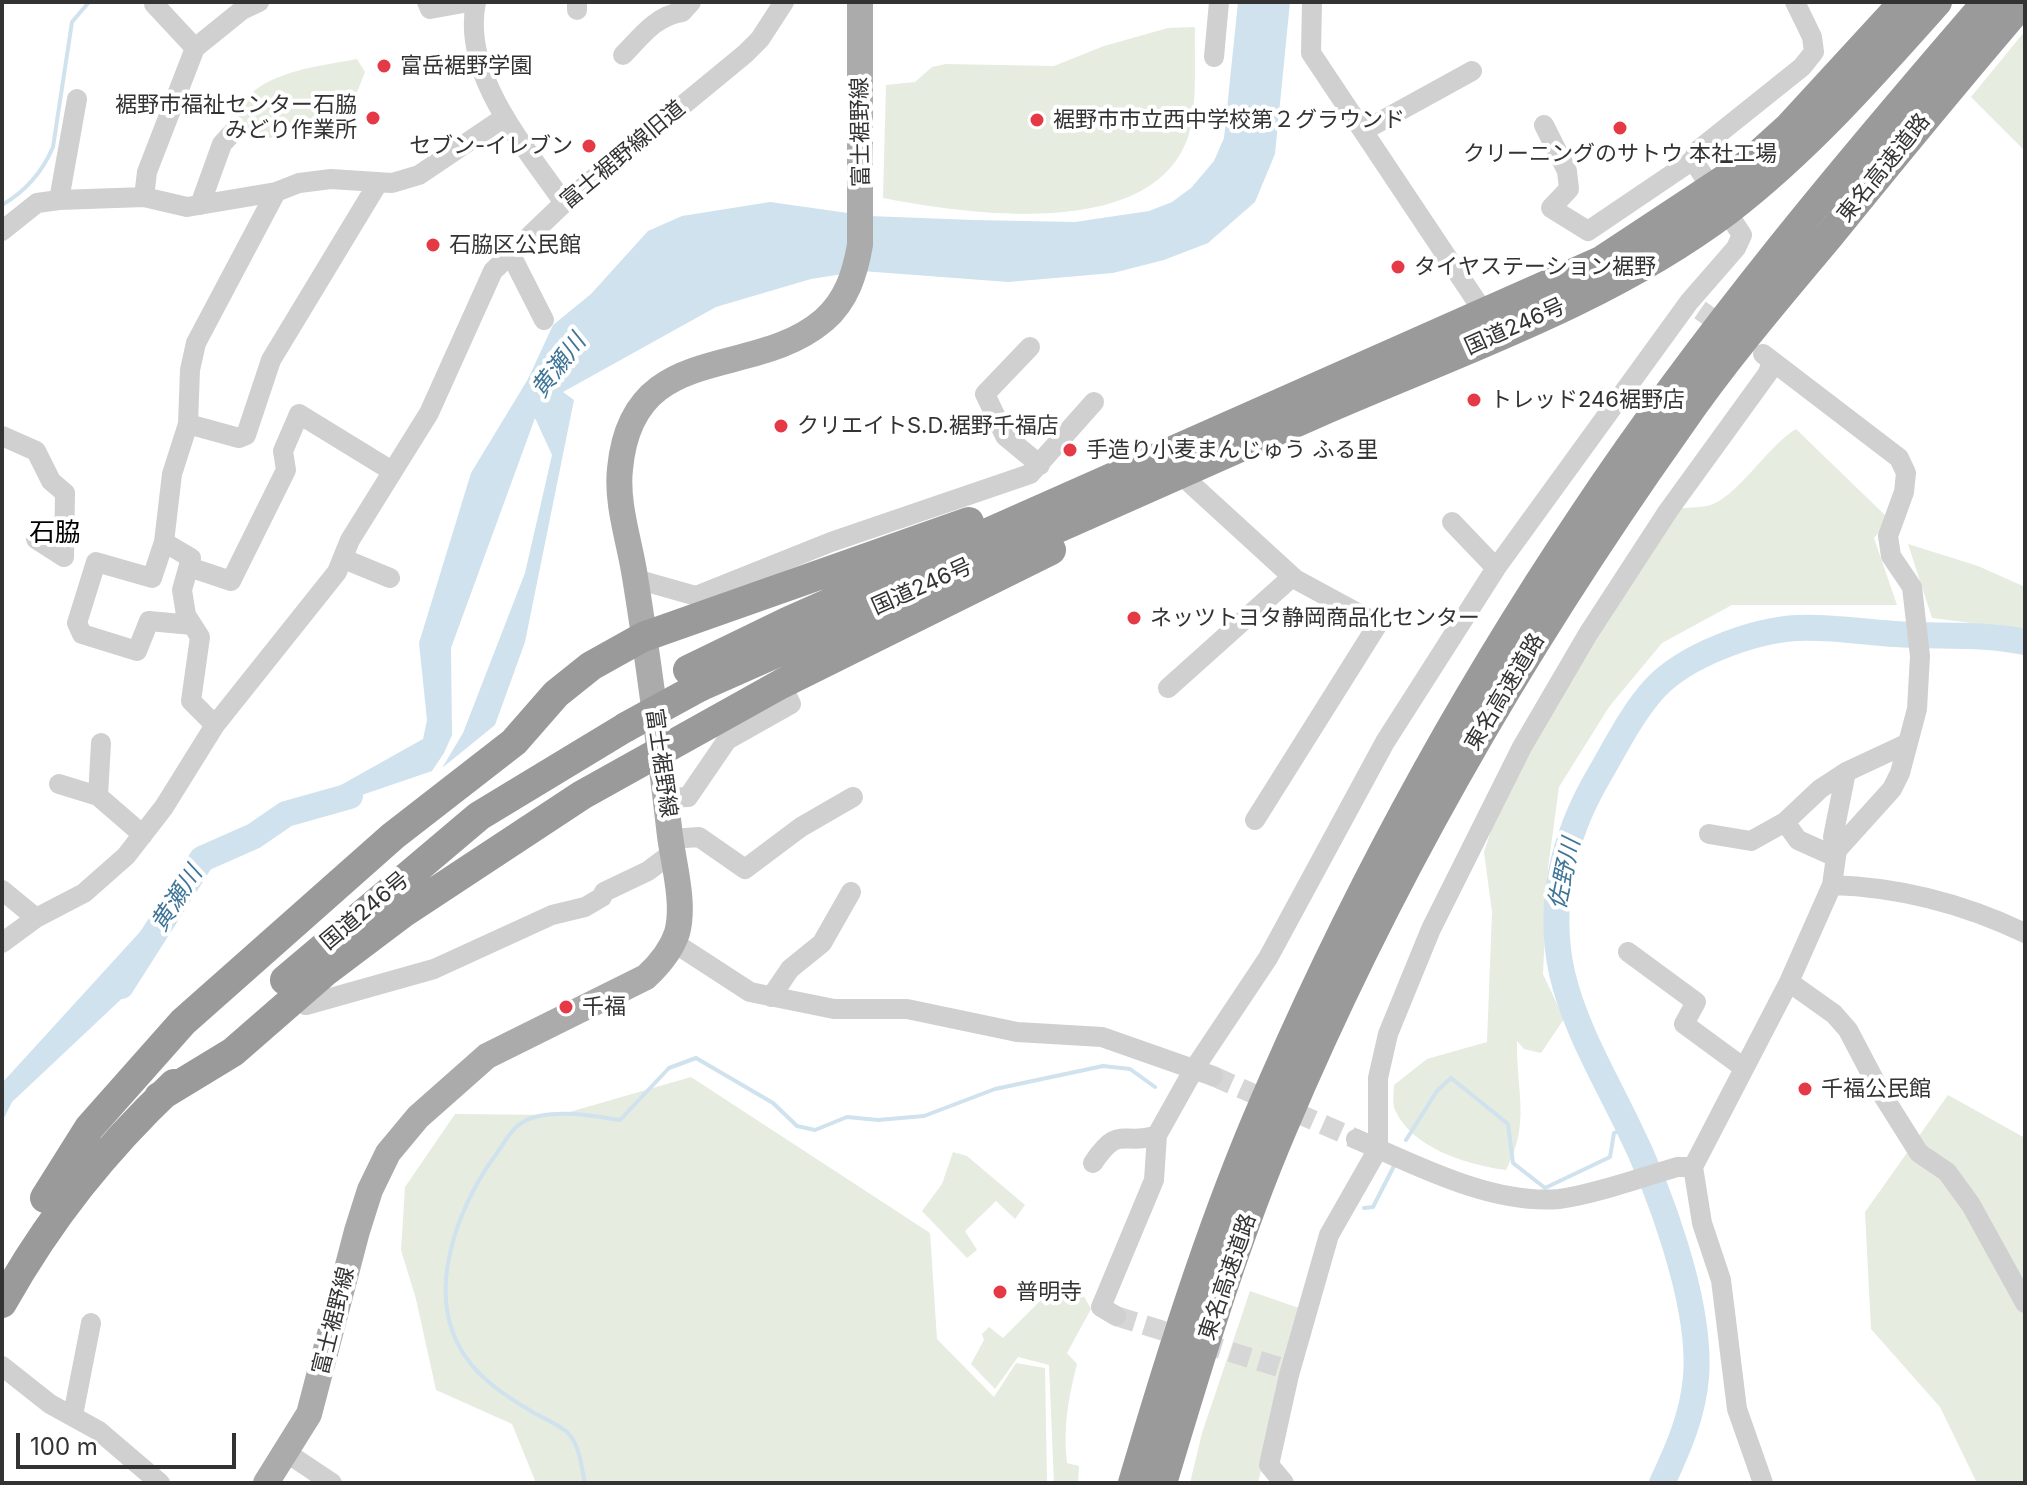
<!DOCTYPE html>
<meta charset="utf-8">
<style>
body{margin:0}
#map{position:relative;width:2027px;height:1485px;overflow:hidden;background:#fff;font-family:Inter,sans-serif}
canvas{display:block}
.frame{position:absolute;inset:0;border:4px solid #333;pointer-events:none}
.scale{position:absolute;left:16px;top:1433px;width:220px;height:36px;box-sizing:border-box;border:4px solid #333;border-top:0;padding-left:10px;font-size:24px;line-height:28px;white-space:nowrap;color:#333;-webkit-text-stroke:6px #fff;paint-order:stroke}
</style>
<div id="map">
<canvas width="2027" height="1485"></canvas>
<div class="frame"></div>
<div class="scale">100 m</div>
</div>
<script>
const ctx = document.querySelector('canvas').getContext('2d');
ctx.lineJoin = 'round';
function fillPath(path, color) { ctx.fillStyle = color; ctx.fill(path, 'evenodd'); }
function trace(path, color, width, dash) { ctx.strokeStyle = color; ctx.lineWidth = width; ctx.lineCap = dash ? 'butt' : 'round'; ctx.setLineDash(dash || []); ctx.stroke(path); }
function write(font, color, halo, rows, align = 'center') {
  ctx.font = font + ' Inter,"Noto Sans JP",sans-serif'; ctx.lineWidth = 8; ctx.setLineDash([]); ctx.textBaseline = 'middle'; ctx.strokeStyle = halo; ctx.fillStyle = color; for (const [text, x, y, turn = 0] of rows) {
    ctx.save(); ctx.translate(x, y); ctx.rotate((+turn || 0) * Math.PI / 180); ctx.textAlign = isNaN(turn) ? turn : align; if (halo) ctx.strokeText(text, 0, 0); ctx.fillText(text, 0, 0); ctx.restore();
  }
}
fillPath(new Path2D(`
 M1195,27C1194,58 1198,108 1188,137C1152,242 966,214 883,198L886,85L915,82L932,67L946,64L1054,66L1104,46L1168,28Z
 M2025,31V151L1971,97Z
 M357,59L365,72L356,95L341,120L266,139L236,128C237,73 317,67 357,59Z
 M1796,429L1890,520L1874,538L1897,605H1732L1662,643L1609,707L1559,787L1548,868L1543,974L1564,1019L1541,1053L1524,1049L1517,1041C1516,1091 1531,1123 1506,1170C1467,1165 1412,1148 1395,1110C1392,1103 1394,1093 1394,1085L1427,1059L1487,1042L1492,912L1484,852L1506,785L1676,509C1687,507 1697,508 1707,506C1737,499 1767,446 1796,429Z
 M1908,544L1978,566L2025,587V630L1932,618Z
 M691,1077L930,1233L937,1339L994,1397L1016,1363L1045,1368L1047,1483H536L512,1424L436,1390L416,1299L401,1250L405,1187L455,1114L559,1115Z
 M1948,1095L2025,1138V1483H1977L1940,1407L1871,1329L1865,1212Z
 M953,1152L967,1156L1025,1205L1015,1219L996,1201L965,1231L977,1250L967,1258L922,1211L942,1184Z
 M1055,1286L1068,1299L1080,1289L1091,1309L1067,1353L1077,1364C1068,1399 1063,1427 1067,1463L1079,1466L1078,1483H1054L1049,1365L1018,1357L995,1389L971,1364L984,1340L982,1334L989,1327L1003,1338Z
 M1250,1291L1299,1308L1258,1483H1190L1202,1433Z`), '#e6ecdf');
fillPath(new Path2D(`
 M1238,2H1290L1275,154L1255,202L1208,243L1164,260L1113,273L1008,282L862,271L811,279L716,307L563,392L574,400L525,642L495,725L442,768L463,733L525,573L552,455L535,418L451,648L452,735L444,753L432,771L318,810L316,799L423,739L427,720L419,643L471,473L528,379L553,325L591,294L648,231L682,216L770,202L869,216L973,220L1075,222L1149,211L1172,202L1191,188L1214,161L1224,138Z
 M149,922L131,990L12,1102L2,1122V1083Z`), '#cfe2ee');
trace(new Path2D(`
 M2,205C26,191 42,173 53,147L72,22L89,2
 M1406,1140L1437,1091L1451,1078L1508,1124L1513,1163L1545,1188L1610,1157L1614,1133L1629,1127
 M1364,1208L1373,1207L1394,1166
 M585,1483C581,1466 580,1445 567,1432C559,1425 545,1419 536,1414C500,1393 466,1371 452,1330C432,1272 463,1199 497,1153C508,1137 515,1122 535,1117C563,1110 593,1116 620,1120L669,1068L696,1058L773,1103L797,1126L815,1130L847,1117L878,1120L924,1116L995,1089L1103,1066L1130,1069L1155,1087`), '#cfe2ee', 4);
trace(new Path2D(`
 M121,986L202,859L254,836L286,814L350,796
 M1662,1483C1678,1449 1693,1415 1696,1377C1702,1304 1659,1188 1626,1122C1603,1075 1574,1025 1562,973C1547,905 1563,837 1598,777C1615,748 1632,713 1655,688C1686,655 1752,631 1796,628C1828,626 1863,632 1895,634C1938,637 1983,633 2025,642`), '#cfe2ee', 26);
trace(new Path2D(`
 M1700,310L1730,331
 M1213,1076L1356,1139
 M1116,1316L1282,1368`), '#d6d6d6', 20, [20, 10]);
trace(new Path2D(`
 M427,2L430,9L469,2
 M476,2C461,75 525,146 564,203
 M577,2V10
 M1312,2L1311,53L1485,314
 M154,4L195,48
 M623,55C641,37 655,16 682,12L691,2
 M1214,57L1219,2
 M1544,125L1567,171L1569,189L1551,208L1588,231L1693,160
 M1363,131L1472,71
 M144,197L147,172L195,48L242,10L259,2
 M59,200L77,99
 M200,205L222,144L234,131
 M2,231L37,203L59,200L144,197L187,207L276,192L299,183L331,179L392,183L419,175L505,117
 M510,253L544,320
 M1030,347L985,394L1005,436L1040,465
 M1763,354L1899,458L1906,473L1904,492L1888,536L1891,556L1912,587L1920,656L1917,709L1900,773L1892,789L1837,850L1832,885L1789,982L1693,1167L1702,1223L1721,1280L1737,1409L1763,1483
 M188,424L239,438L246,435L271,360L378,183
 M2,436L36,451L51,481L65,493L64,557
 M1190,483L1295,579L1378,624L1255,820
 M1452,522L1496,568
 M36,539L64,557
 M164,542L152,578L96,562L77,623L82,634L137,651L149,621L192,625
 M344,559L390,578
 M189,567L231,581L286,470L283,451L299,414L392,471
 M636,579L696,596L831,542L1030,474L1094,402
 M1168,688L1292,577
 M215,725L191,701L200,637L186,615L182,590L191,558L164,542L172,474L188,424L190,370L196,343L276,192
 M59,784L98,796L143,835
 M98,796L101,743
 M666,798L688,797L727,740L791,704L781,684
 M1785,822L1798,840L1836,857
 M1709,834L1751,841L1785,822L1820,789L1846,772L1906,744
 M671,839L699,837L745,869L801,827L853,797
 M1837,850L1833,837L1846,772
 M1832,885C1899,887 1964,904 2025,933
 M2,890L36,918
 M673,942L750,992L834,1009H907L1017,1032L1102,1037L1213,1076
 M2,943L36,918L84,893L126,856L164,807L215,725L337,572L350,540L429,413L493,271L564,203L745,54L760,39L784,2
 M1628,952L1696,1002L1684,1024L1744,1068
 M1789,982L1834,1014L1848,1030L1880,1091L1919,1153L1947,1172L1971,1205L2025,1303
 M298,996L306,1005L434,969L552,915L585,907L602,897L604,892L648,871L672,853
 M771,997L790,969L822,943L851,892
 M1356,1139C1416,1165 1492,1205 1559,1199C1592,1195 1644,1177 1677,1167H1693
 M1093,1163C1120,1123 1122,1147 1157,1135
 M1116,1316L1101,1307L1154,1180L1157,1135L1194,1069L1268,958L1385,742L1496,568L1689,302L1736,248L1742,235L1693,160L1697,151L1802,67L1814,52L1812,37L1795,2
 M2,1366L50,1404L99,1431L160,1483
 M73,1415L91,1323
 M287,1453L332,1483
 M1284,1483L1269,1465L1289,1375L1329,1235L1378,1149V1078L1388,1034L1431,929L1522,747L1588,634L1668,511L1768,373L1771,363`), '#d0d0d0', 20);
trace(new Path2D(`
 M266,1483L309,1414L357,1231L370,1190L388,1153L418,1117L487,1056L646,977C660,964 671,951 677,933C685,904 674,866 670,836C660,750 649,663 635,577C630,543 616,504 620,469C632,338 752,382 824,320C847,300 855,273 860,245V2`), '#ababab', 26);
trace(new Path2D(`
 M688,670L787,622L1601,261L1748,164L1790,126L1904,2
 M699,687C904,594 1110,503 1317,413C1456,352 1606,302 1728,210C1806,150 1872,75 1937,2
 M285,980L479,816L626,727
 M159,1097L233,1052L326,971L403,913L582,795L781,684L1051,550
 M45,1198L89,1128L183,1022L393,836L514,742L556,694L591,666L643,637L969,522
 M2,1303C49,1219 104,1150 174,1084
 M1133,1483C1169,1361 1207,1239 1256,1122C1346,909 1456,705 1585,513C1705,333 1846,165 1987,2
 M1162,1483C1198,1364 1233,1244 1282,1129C1387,880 1522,647 1678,427C1724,360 1777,298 1829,236C1893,157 1957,79 2023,2`), '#9a9a9a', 30);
trace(new Path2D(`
 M626,727L699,687`), '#9a9a9a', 30);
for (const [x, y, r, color] of [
 [384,66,8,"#e63946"],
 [373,118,8,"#e63946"],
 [1037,120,8,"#e63946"],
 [1620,128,8,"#e63946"],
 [589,146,8,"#e63946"],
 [433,245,8,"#e63946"],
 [1398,267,8,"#e63946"],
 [1474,400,8,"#e63946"],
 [781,426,8,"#e63946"],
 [1070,450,8,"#e63946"],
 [1134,618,8,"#e63946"],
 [566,1007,8,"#e63946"],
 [1805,1089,8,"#e63946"],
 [1000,1292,8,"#e63946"]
]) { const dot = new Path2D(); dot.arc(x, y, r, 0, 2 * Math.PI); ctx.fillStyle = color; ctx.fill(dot); trace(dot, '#fff', 3); }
write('22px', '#333', '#fff', [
 ["富岳裾野学園",400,66],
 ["裾野市福祉センター石脇",357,105,"right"],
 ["みどり作業所",357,130,"right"],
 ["裾野市市立西中学校第２グラウンド",1053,120],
 ["セブン-イレブン",573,146,"right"],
 ["クリーニングのサトウ 本社工場",1620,154,"center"],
 ["石脇区公民館",449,245],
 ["タイヤステーション裾野",1414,267],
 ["トレッド246裾野店",1490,400],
 ["クリエイトS.D.裾野千福店",797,426],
 ["手造り小麦まんじゅう ふる里",1086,450],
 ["ネッツトヨタ静岡商品化センター",1150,618],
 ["千福",582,1007],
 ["千福公民館",1821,1089],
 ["普明寺",1016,1292]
], 'left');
write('22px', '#333', '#fff', [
 ["富士裾野線",861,132,-91],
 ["富士裾野線旧道",623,155,-40],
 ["東名高速道路",1884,168,-51],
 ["国道246号",1515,327,-24],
 ["国道246号",922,587,-24],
 ["東名高速道路",1505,692,-59],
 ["富士裾野線",661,763,82],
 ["国道246号",365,911,-40],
 ["東名高速道路",1228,1277,-71],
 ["富士裾野線",334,1321,-76]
]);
write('italic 24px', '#3f7597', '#fff', [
 ["黄瀬川",559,366,-53],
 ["佐野川",1565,874,-78],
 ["黄瀬川",177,899,-57]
]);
write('26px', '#000', '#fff', [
 ["石脇",55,533]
]);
</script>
